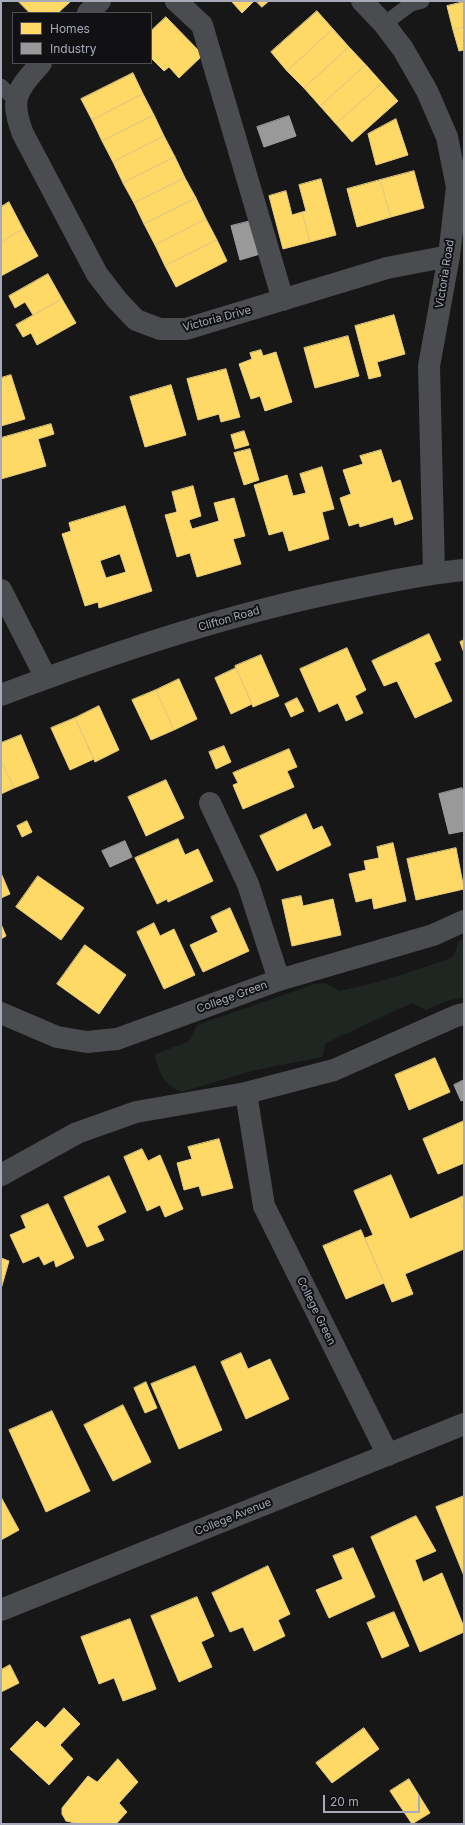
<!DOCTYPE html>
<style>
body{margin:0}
#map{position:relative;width:465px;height:1825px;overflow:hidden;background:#171717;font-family:Inter,sans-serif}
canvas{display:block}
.frame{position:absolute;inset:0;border:2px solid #a7abb9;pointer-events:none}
.legend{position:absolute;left:12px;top:12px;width:140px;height:52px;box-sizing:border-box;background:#111113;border:1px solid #4d4f55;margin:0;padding:5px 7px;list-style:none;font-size:12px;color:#a7abb9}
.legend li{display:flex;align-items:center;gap:8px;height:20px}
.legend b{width:20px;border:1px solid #4d4f55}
.scale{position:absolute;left:323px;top:1795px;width:97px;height:18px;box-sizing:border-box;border:2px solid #a7abb9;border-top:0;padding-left:5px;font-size:12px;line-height:14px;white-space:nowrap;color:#a7abb9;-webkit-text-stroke:3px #111113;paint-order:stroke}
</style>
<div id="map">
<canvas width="465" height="1825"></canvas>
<div class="frame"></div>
<ul class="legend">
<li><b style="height:11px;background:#ffd966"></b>Homes</li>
<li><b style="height:11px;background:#999"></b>Industry</li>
</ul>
<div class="scale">20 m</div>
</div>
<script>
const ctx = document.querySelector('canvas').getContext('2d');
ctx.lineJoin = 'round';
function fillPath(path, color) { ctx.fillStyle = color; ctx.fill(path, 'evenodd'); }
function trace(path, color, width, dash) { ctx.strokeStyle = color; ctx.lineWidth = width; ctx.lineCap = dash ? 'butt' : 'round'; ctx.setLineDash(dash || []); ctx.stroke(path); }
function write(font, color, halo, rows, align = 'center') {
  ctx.font = font + ' Inter,sans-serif'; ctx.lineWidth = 4; ctx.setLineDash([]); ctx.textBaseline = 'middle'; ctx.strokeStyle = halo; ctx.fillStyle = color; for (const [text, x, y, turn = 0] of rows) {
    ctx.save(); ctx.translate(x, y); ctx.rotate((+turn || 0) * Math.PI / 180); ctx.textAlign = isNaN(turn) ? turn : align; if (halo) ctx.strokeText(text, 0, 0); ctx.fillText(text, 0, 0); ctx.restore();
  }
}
fillPath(new Path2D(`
 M464,939V997L447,1001L426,1010L412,1003L326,1043L322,1057L251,1071L182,1092C162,1084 161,1074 154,1055L189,1041L197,1025L315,984L325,983L339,991C378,983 415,971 453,957L459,941Z`), '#1f2621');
const homes = new Path2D(`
 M18,1H71L58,13H30Z
 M233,1H254L242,13L232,2Z
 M256,1H269L262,7Z
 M464,2V27L453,30L447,6Z
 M317,11L333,29L287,71L271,52Z
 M166,17L203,55L179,78L169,67L164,71L151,58V31Z
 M464,27V50L459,51L453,30Z
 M333,29L349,47L304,88L287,71Z
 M349,47L366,65L320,106L304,88Z
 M366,65L382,83L336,124L320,106Z
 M133,73L143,94L92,120L81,99Z
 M382,83L398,101L352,142L336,124Z
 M143,94L154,115L102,141L92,120Z
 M154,115L164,136L113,162L102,141Z
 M396,119L408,155L376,165L368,134Z
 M164,136L175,157L123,183L113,162Z
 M175,157L185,178L134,203L123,183Z
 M414,171L424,208L391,217L380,180Z
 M185,178L196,198L144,224L134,203Z
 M321,179L336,235L310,242L302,212L306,211L299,185Z
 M380,180L391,217L357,227L347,189Z
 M286,191L292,215L302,212L310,242L283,249L269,196Z
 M196,198L206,219L155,245L144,224Z
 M9,202L23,229L1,242V207Z
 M206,219L217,240L165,266L155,245Z
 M23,229L38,256L1,276V242Z
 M217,240L227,261L176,287L165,266Z
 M48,274L62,299L33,315L25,302L15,308L9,296Z
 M62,299L76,323L37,345L31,333L23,337L16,325Z
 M394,315L405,354L377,362L381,376L369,379L355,326Z
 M348,336L359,376L315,388L304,348Z
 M261,350L263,356L276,352L292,402L265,411L260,396L251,399L239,364L252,359L250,353Z
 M226,369L240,417L221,422L219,414L198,420L187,379Z
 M11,375L25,419L1,426V378Z
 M171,385L186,435L145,447L130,397Z
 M51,424L54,434L38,439L46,466L1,479V438Z
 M244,431L249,445L235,449L231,435Z
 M250,449L259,480L244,485L234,453Z
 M381,450L392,483L400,480L413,519L395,525L393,517L360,527L359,523L349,526L340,498L351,494L343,470L363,464L360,456Z
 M322,467L334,509L322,512L329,539L289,551L283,531L269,535L254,485L287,475L293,496L306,493L300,474Z
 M193,486L201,516L189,520L192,529L219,521L214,503L234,498L245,536L233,539L241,564L197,577L190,553L177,557L165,515L177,512L172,492Z
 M125,506L152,591L99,608L98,602L85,606L62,534L71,531L69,523ZM120,554L126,572L106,578L100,561Z
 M429,634L441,660L434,663L452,701L415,718L397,681L384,686L372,661Z
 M464,640V653L460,642Z
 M347,648L366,690L355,696L363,713L346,721L338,703L319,712L300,669Z
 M261,655L279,696L253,707L235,666Z
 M236,668L252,704L231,714L215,678Z
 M179,679L197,719L174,730L156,690Z
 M156,690L174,730L151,740L132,700Z
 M297,698L304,711L291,717L285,704Z
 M99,706L119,750L95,762L75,718Z
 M75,718L94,759L70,770L51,728Z
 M21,735L39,778L14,788L1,760V743Z
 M224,746L231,762L216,769L209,752Z
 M289,749L297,767L287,771L294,787L243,809L233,785L238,783L233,773Z
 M1,760L14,788L1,794Z
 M166,780L184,818L146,836L128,797Z
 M306,814L313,830L322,826L331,845L277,871L260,836Z
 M27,821L32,832L22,837L17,826Z
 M178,839L185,855L198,849L213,881L168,902L167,899L157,904L135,858Z
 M393,843L406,901L374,909L372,898L356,902L349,874L366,870L364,861L379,858L377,847Z
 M456,848L464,889L416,900L407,859Z
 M1,873L10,894L1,898Z
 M38,876L84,908L61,940L16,907Z
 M301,896L303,906L333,899L341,935L292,946L282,900Z
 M230,908L249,951L203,972L190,945L218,932L211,917Z
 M154,923L160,936L174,929L195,975L164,989L137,932Z
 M1,924L6,936L1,939Z
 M85,945L126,975L99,1014L57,984Z
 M435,1058L450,1092L409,1110L395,1075Z
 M464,1121V1163L438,1174L423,1139Z
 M219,1139L233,1188L202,1196L199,1186L184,1190L177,1163L192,1159L188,1147Z
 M142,1149L148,1161L160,1155L183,1209L165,1217L160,1205L147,1211L124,1157Z
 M391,1175L410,1219L459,1198L464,1210V1249L405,1274L413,1294L392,1302L365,1238L373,1235L354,1191Z
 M109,1176L126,1212L97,1226L104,1240L87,1247L64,1197Z
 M464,1196V1210L459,1198Z
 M48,1204L74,1258L56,1267L54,1260L44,1265L39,1256L23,1263L10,1235L26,1228L21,1216Z
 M361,1230L384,1283L346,1299L323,1246Z
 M1,1258L9,1261L1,1289Z
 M241,1353L248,1369L270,1359L289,1399L246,1419L221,1362Z
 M195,1366L222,1430L179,1449L151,1384Z
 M146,1382L157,1408L145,1413L134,1388Z
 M123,1405L151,1462L113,1481L84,1425Z
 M52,1411L90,1491L46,1512L9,1430Z
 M464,1496V1576L436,1507Z
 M1,1497L19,1530L1,1540Z
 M416,1516L436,1551L415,1560L423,1582L442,1573L464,1627V1632L420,1652L371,1537Z
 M353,1548L375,1597L329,1618L316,1590L343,1579L333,1556Z
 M268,1566L290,1614L278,1620L285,1636L254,1651L243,1627L230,1632L212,1593Z
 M197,1597L214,1636L201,1642L212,1667L179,1682L151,1616Z
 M394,1612L409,1646L382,1658L367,1623Z
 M130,1619L156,1689L123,1701L114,1678L99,1684L81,1637Z
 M10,1665L19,1683L1,1692V1670Z
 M64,1708L80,1724L60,1745L73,1759L49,1785L10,1749L37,1721L45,1728Z
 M364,1728L379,1749L332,1783L316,1763Z
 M118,1759L138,1782L119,1803L127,1812L116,1824H80L66,1821L62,1814V1808L88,1776L97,1782Z
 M409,1779L430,1813L412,1824L390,1791Z`);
fillPath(homes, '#ffd966');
trace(homes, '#e5cb7f', 1);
const industry = new Path2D(`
 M289,116L296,136L264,147L257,127Z
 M251,221L260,254L240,260L231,226Z
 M462,788L464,796V831L449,834L439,794Z
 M125,841L132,857L110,867L102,851Z
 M464,1080V1100L461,1101L454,1085Z`);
fillPath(industry, '#999');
trace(industry, '#9d9ea3', 1);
trace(new Path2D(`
 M384,24L411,4L422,1
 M1,86L15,100`), '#4b4c50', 15);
trace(new Path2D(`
 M176,1L202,25L283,300
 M362,1L384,24L403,49L427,91L447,137L457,187L449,256L429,366L434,572
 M88,13L100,1
 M41,63C17,91 9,97 23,134L97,274L117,300L136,320L160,329H186L387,268L449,256
 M1,590L46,678
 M1,695C117,651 235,612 357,588C392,581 428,573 464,570
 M210,803L248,884L279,980
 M1,1013L57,1037L87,1042L117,1039L279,980L433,935L464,921
 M246,1093L264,1206L388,1455
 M1,1175L77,1133L136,1112L246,1093L334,1070L456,1016L464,1014
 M1,1610L464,1424`), '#4b4c50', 22);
write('11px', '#a7abb9', '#111113', [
 ["Victoria Road",445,274,-81],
 ["Victoria Drive",217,319,-15],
 ["Clifton Road",229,619,-16],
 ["College Green",232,997,-20],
 ["College Green",316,1311,64],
 ["College Avenue",233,1517,-22]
]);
</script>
